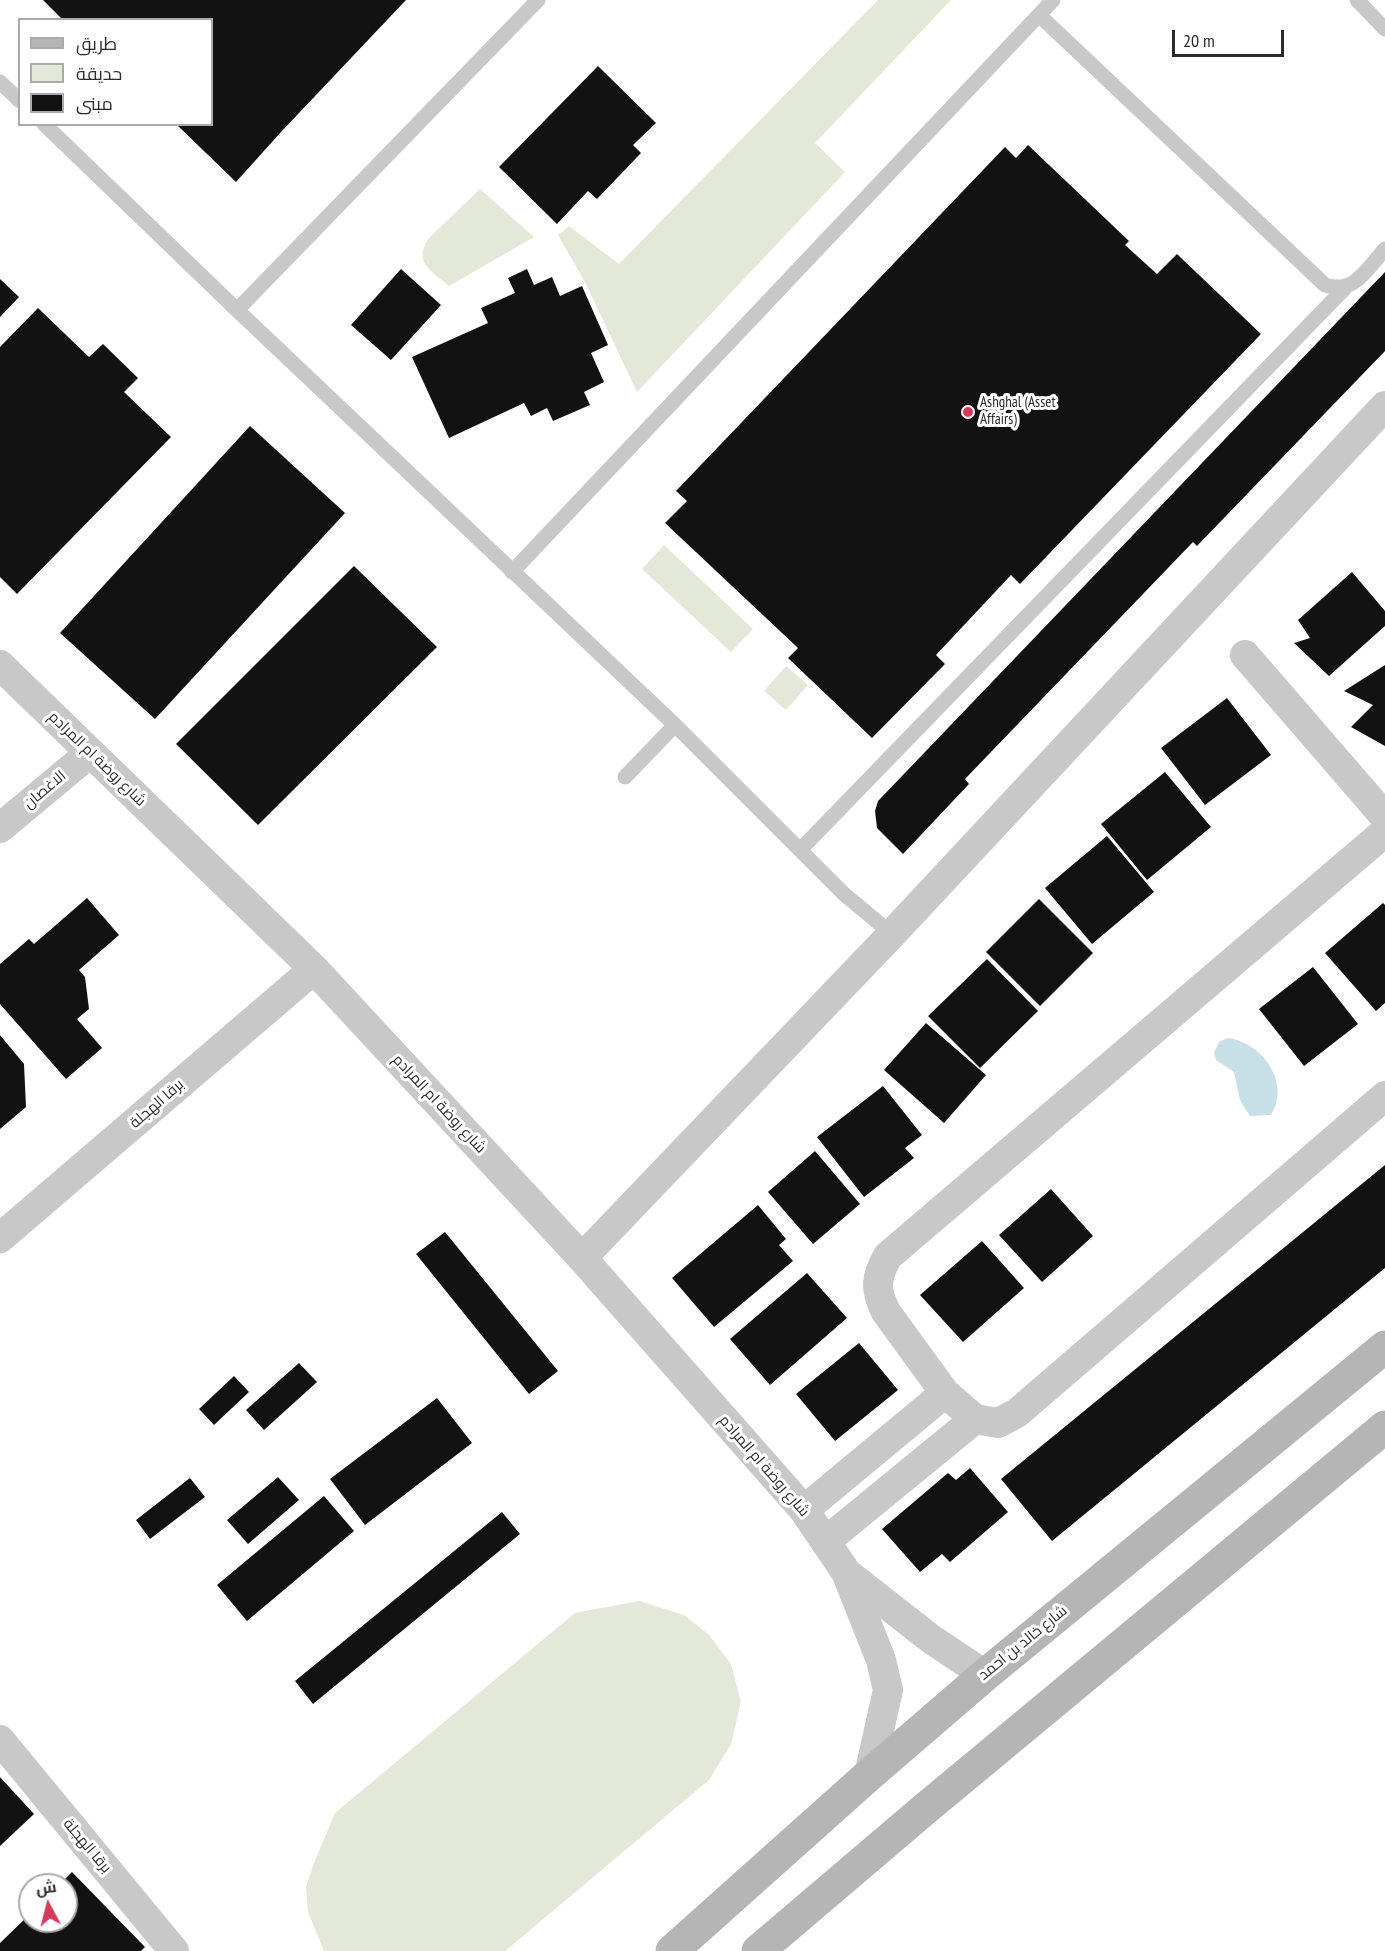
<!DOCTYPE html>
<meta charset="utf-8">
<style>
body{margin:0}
#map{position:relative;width:1385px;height:1951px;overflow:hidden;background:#fff;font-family:"PT Sans Narrow",Cairo,sans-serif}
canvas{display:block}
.legend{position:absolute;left:18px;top:18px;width:195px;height:108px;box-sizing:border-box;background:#fff;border:2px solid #aaa;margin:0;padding:8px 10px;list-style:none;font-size:18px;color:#2b2b2b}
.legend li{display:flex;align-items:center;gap:12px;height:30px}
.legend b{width:30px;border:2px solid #aaa}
.north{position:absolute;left:18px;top:1873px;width:60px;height:60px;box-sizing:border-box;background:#fff;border:2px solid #aaa;border-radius:50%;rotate:353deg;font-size:16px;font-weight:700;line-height:24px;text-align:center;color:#2b2b2b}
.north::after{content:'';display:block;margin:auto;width:21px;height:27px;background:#d7395c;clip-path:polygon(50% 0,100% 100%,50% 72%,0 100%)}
.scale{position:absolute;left:1172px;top:30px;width:112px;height:27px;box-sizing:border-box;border:3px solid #2b2b2b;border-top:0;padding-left:8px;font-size:18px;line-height:21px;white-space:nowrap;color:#2b2b2b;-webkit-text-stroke:4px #fff;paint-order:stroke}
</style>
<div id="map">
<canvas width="1385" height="1951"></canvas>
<ul class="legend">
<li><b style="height:8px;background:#b5b5b5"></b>طريق</li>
<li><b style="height:16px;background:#e4e8d9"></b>حديقة</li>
<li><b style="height:16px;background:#121212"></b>مبنى</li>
</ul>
<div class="north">ش</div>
<div class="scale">20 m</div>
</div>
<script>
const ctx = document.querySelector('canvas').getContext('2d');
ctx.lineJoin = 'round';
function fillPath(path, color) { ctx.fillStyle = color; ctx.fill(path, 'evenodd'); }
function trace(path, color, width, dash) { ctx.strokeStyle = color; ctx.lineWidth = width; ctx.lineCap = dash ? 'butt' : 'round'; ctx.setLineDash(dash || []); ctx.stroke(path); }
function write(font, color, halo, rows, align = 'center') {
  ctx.font = font + ' "PT Sans Narrow",Cairo,sans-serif'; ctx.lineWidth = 6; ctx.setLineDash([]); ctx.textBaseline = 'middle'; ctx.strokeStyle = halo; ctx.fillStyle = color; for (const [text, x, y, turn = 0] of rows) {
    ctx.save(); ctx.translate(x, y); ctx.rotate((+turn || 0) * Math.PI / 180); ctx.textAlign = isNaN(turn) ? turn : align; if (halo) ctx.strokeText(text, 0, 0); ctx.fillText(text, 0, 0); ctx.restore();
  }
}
fillPath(new Path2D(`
 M878,0H951L815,143L845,172L637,392L585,282L558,235L569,226L619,264Z
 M480,189L534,237L449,286C431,271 413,262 429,238Z
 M664,545L753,629L731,652L642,569Z
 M786,666L808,685L786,710L764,691Z
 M639,1601L684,1615L709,1635L731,1664L741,1702L731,1744L709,1780L505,1951H324L308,1912L306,1887L314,1863L335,1813L575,1613Z`), '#e4e8d9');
fillPath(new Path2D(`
 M1228,1038C1263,1043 1291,1083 1271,1115L1250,1116L1240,1100L1234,1072L1216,1060L1214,1052L1220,1041Z`), '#c7dfe7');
fillPath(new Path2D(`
 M43,0H406L281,132L236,182L176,124H212V20H63Z
 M598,66L656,123L633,145L641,153L597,199L588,191L557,224L499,167Z
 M1028,145L1129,241L1125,245L1157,274L1177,254L1261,334L1020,584L1011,575L936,655L945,664L872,738L788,658L798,648L665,523L687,501L676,491L1005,147L1016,158Z
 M401,269L441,305L391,360L351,325Z
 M527,269L534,285L552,277L560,296L582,286L608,345L591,353L604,382L584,392L590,405L553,421L547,408L531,416L524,403L449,438L412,357L488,323L481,308L515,293L508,278Z
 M1385,272V351L1197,546L1193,542L965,779L969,784L903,854L877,828L875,811L878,801Z
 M0,279L19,297L0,317Z
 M38,308L89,357L103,344L138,378L124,392L171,437L17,594L0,577V347Z
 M250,426L345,513L155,719L60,633Z
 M354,566L437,647L258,825L176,744Z
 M1352,572L1385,611V626L1329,676L1294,643L1310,638L1298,620Z
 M1385,665V746L1351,727L1373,705L1344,691Z
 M1227,698L1271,755L1205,805L1161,748Z
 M1165,772L1211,827L1147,880L1101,824Z
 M1107,836L1154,892L1092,944L1045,888Z
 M87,898L119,935L79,970L85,977L89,1009L77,1019L102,1048L66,1079L0,1004V964L29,939L34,944Z
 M1039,899L1093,953L1040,1006L986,952Z
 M1383,903L1385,905V1003L1376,1011L1325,953Z
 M987,959L1038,1011L980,1068L928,1016Z
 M1313,967L1358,1024L1304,1066L1259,1009Z
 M926,1023L986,1075L944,1123L884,1070Z
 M0,1035L24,1064L26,1107L0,1129Z
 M883,1086L922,1135L905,1148L914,1158L864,1197L817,1137Z
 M815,1151L860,1204L813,1244L768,1192Z
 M1385,1165V1268L1052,1541L1001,1479Z
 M1051,1189L1093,1236L1042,1282L999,1235Z
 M758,1205L786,1239L779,1245L793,1261L714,1327L672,1278Z
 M445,1232L558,1371L529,1394L416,1254Z
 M982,1241L1024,1288L963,1342L920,1295Z
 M807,1273L847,1318L770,1385L730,1339Z
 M859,1343L898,1390L835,1441L796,1394Z
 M299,1363L317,1382L264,1430L246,1410Z
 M234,1376L249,1392L214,1425L199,1409Z
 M437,1398L472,1443L365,1525L330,1479Z
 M970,1468L1008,1512L950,1562L942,1554L920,1572L882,1529L948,1473L956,1480Z
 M278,1477L299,1500L248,1544L227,1520Z
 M190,1478L205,1497L150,1539L136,1520Z
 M324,1496L354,1531L247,1621L217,1585Z
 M502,1512L520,1534L313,1704L295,1681Z
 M0,1777L34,1814L0,1846Z
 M72,1872L145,1947L141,1951H0V1943L30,1914V1921H66V1885H59Z`), '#121212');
trace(new Path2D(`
 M1357,0L1385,29
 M1039,15L1325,285C1354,295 1367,269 1385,249
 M0,82L20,101
 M44,124L237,310L538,0
 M237,310L675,725L844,894L892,934
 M512,572L1053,0
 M625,777L675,725
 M800,850L1345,288`), '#c8c8c8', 15);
trace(new Path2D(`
 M1245,655L1385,817
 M0,665L314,969L582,1258L804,1510L846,1572L881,1660L888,1690L869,1775
 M0,828L90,753
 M1385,832L888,1256C875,1278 875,1290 886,1312L945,1393L975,1419L998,1423L1017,1413L1385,1096
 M0,1238L314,969
 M582,1258L892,934L1385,406
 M804,1510L945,1393
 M826,1541L975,1419
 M848,1574L931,1639L985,1675
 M0,1740L174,1951`), '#c8c8c8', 30);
trace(new Path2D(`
 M672,1951L869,1775L985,1675L1385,1347
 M758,1951L926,1808L1385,1427`), '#b5b5b5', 33);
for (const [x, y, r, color] of [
 [968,412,6,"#d7395c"]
]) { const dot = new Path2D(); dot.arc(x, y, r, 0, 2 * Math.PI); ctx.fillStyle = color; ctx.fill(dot); trace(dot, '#fff', 2); }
write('15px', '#2b2b2b', '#fff', [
 ["Ashghal (Asset",980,403],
 ["Affairs)",980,420]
], 'left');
write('15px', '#2b2b2b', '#fff', [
 ["شارع روضة ام المرادم",97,759,44],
 ["الاغصان",45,790,-40],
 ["برقا الهجلة",157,1104,-41],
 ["شارع روضة ام المرادم",439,1104,47],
 ["شارع روضة ام المرادم",764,1466,49],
 ["شارع خالد بن احمد",1023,1643,-39],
 ["برقا الهجلة",87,1846,50]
]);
</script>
